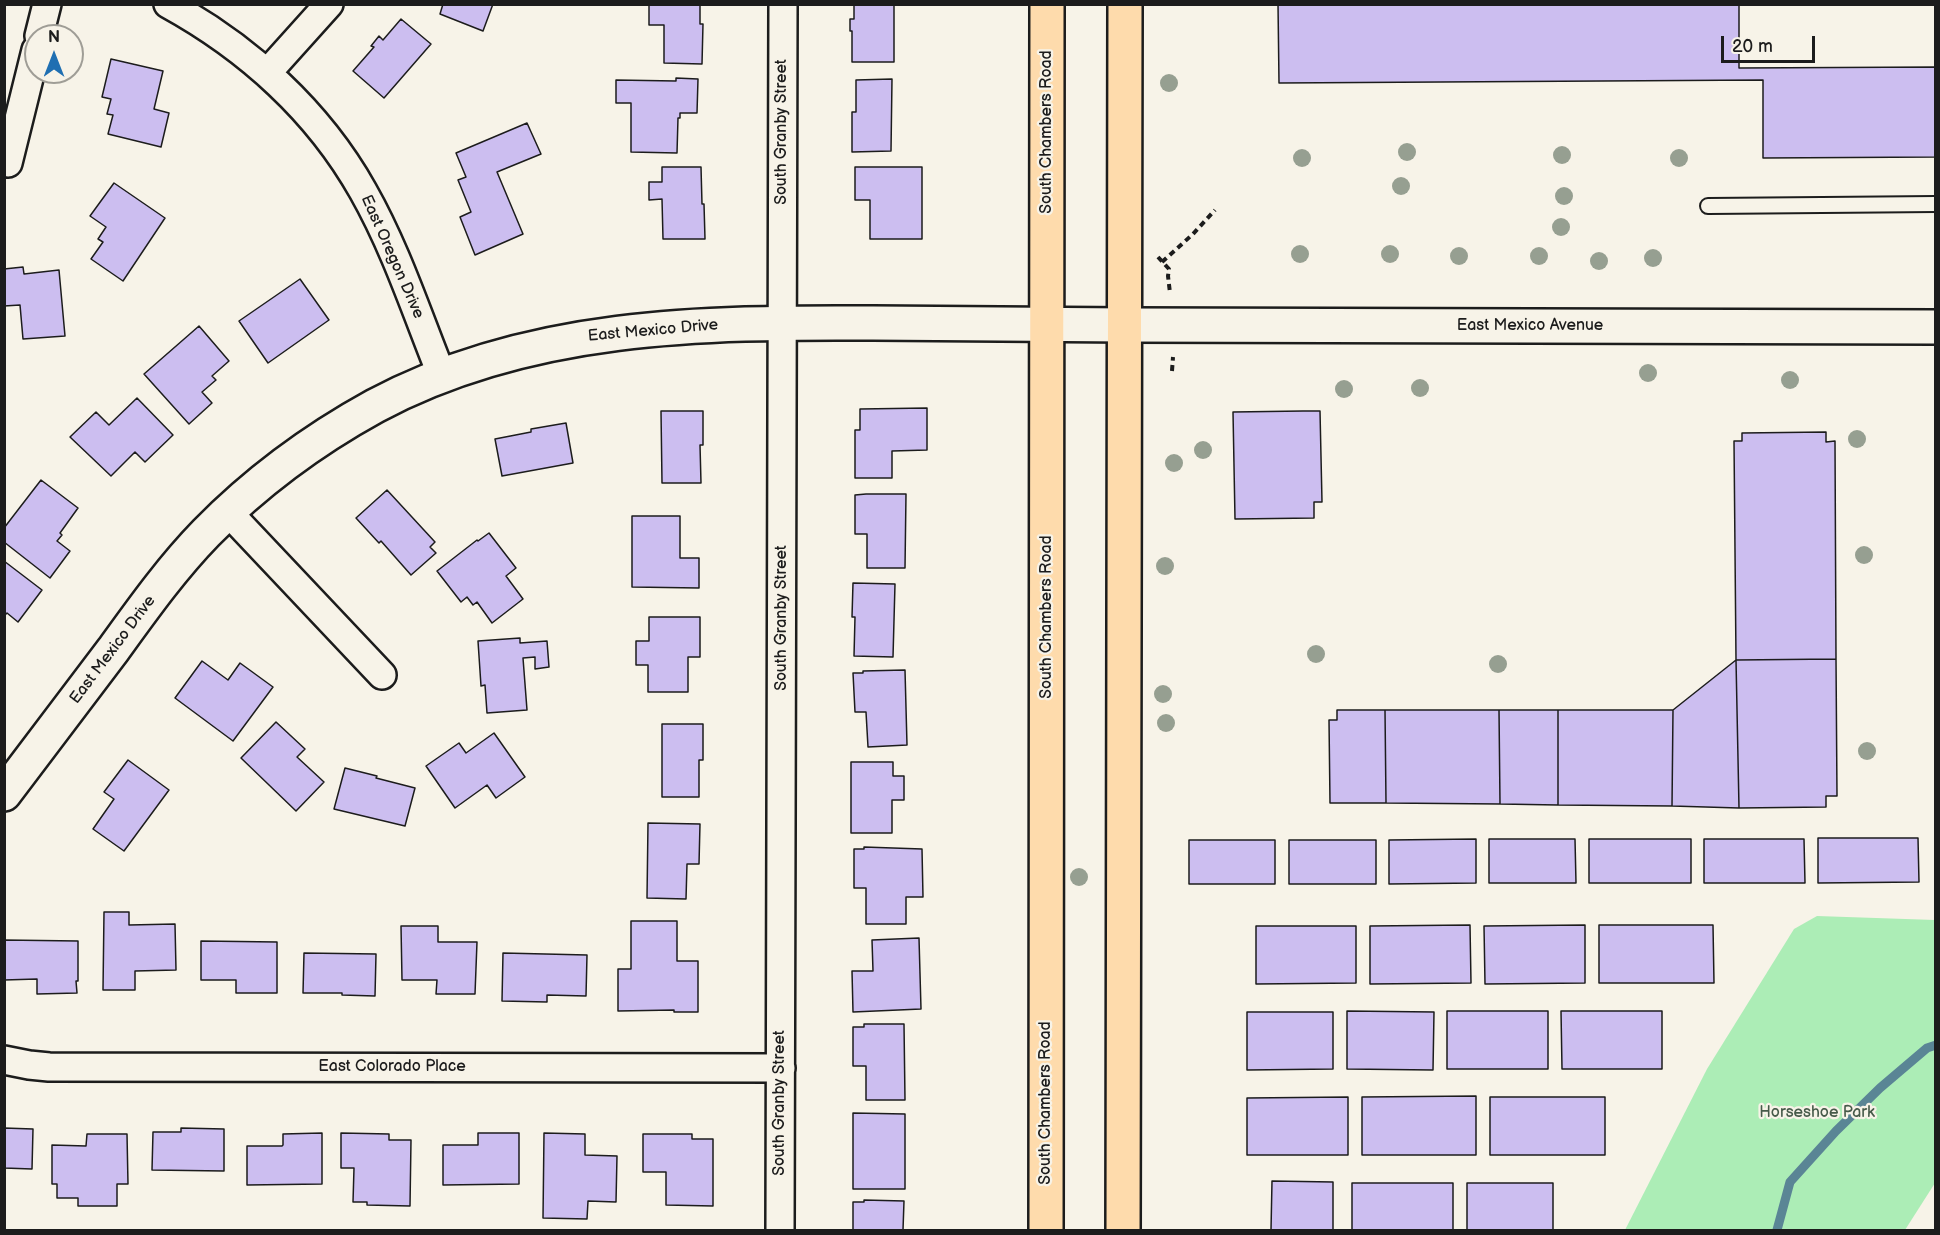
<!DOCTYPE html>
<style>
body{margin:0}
#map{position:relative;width:1940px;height:1235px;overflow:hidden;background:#f7f3e8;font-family:"Balsamiq Sans",sans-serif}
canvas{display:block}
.frame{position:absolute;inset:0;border:6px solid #1c1c1c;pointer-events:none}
.north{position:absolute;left:24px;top:24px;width:60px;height:60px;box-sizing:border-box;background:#f7f3e8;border:2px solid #9f9d96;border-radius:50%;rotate:0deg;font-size:16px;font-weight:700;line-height:24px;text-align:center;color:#1c1c1c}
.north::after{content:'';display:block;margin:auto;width:21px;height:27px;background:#1f6fb2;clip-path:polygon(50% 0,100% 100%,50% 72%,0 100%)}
.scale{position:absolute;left:1721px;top:36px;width:94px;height:27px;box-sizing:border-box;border:3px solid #1c1c1c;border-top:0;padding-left:8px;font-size:18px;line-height:21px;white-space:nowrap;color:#1c1c1c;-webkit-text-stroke:4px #f7f3e8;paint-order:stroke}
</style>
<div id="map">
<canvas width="1940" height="1235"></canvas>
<div class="frame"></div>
<div class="north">N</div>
<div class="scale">20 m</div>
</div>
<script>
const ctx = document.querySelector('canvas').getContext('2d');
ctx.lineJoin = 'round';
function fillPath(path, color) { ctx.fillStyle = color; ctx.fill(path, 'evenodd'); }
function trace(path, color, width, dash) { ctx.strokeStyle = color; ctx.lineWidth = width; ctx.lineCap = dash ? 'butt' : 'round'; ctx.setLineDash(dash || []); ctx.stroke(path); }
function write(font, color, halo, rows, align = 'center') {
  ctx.font = font + ' "Balsamiq Sans",sans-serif'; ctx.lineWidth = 4.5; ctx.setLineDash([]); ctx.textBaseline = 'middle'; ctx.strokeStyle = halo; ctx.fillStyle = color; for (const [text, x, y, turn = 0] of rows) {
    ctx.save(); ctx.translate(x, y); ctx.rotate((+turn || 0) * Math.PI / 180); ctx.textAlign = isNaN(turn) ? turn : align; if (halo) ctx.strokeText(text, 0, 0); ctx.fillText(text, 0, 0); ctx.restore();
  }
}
fillPath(new Path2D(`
 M1817,916L1935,920V1183L1905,1230H1625L1707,1069L1794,929Z`), '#acedb6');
trace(new Path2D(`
 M1777,1230L1790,1182L1836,1131L1880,1088L1927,1048L1936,1045`), '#5a8595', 9);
const building = new Path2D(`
 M443,4H493L483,31L440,14Z
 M649,4H700V24H703L702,64L664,63V25H649Z
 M854,4H894V62H852V31H850V19H854Z
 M1278,4H1739V68L1936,67V157L1763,158V80L1279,83Z
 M401,19L431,44L384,98L353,71L374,47L371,46L379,36L383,40Z
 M111,59L163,71L154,109L169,113L161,147L108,134L113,115L107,114L111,99L102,97Z
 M676,78L698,79L697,113H680V118H678L677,153L631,152V103H616V80L676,81Z
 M892,79L891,151L852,152V112H856V80Z
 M527,123L541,154L497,172L523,234L475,255L460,217L471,212L458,180L466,177L456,153Z
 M662,167H701L702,204H704L705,239H663L662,199L649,200V182H662Z
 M855,167H922V239H870V200H855Z
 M114,183L165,218L123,281L91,259L103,242L98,239L106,227L90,216Z
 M23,267L24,274L59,270L65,336L23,339L20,305L4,306V269Z
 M300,279L329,320L268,363L239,321Z
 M199,326L229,361L212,376L216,380L202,392L212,403L189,424L144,374Z
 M137,398L173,435L145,462L135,452L111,476L70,437L96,412L109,425Z
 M927,408V450L892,451V478H855V430H860V409Z
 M661,411H703V445H700L701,483H662Z
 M1303,411H1320L1322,502H1314V518L1235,519L1233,412Z
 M566,423L573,463L502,476L495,439L531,432V429Z
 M1826,432V442L1835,441L1836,659L1736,660L1734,441H1742V433Z
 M41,480L78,508L60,533L62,535L57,541L70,551L50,578L4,542V528Z
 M387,490L435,542L430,547L436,553L411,575L381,541L379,543L356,518Z
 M866,494H906L905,568H867V534H855V495Z
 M632,516H680V558H699V588L632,587Z
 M489,533L516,568L506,576L523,599L492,623L477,602L473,605L467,597L461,602L437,571L477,540L478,541Z
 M4,561L42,590L18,622L7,613L4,616Z
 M853,583L895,584L893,657L854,656L855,617H852Z
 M649,617H700V657H688V692H648V665H636V641H649Z
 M520,638V643L547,641L549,667L535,669V657L523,658L527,710L487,713L485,685L481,686L478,641Z
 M1836,659L1837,796H1826V807L1739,808L1736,660Z
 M1736,660L1739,808L1672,806L1673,710Z
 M202,661L228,680L240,663L273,687L233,741L175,698Z
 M905,670L907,745L868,747L866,712H855L853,673H863V671Z
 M1337,710H1385L1386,803H1330L1329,720H1337Z
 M1385,710H1499L1500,804L1386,803Z
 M1499,710H1558V805L1500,804Z
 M1558,710H1673L1672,806L1558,805Z
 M276,722L305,749L297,757L324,782L296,811L241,758Z
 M662,724H703V760H699V797H662Z
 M494,733L525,777L496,798L487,785L455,808L426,766L459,743L466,753Z
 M128,760L169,790L124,851L93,829L114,799L104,792Z
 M851,762H893V776H904V800H892V833H851Z
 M345,768L377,776L376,778L415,788L405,826L334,809Z
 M648,823L700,824L699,864H687L686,899L647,898Z
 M1818,838H1918L1919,882L1818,883Z
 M1476,839V883L1389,884V840Z
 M1489,839H1575L1576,883H1489Z
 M1589,839H1691V883H1589Z
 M1704,839H1804L1805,883H1704Z
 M1189,840H1275V884H1189Z
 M1289,840H1376V884H1289Z
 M864,847L922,849L923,897H906V924H866V888H854V849H864Z
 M104,912H129V925L175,924L176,970L135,971V990H103Z
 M631,921H677V961H698V1012H674V1010L618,1011V969H631Z
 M1470,925L1471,983L1370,984V926Z
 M1585,925V983L1485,984L1484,926Z
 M1599,925H1713L1714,983H1599Z
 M401,926H438V942H477L475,994H436L437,980H402Z
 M1256,926H1356V983L1256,984Z
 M919,938L921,1009L853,1012L852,971H873L872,940Z
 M4,940L78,941V981H76L77,993L37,994V979L4,980Z
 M201,941L277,942V993H236V980H201Z
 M304,953L376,954L375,996L342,995V993H303Z
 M503,953L587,955L586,996L547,995V1002L502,1001Z
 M1347,1011L1434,1012L1433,1070L1347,1069Z
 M1447,1011H1548V1069H1447Z
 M1561,1011H1662V1069H1562Z
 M1247,1012H1333V1069L1247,1070Z
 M864,1024H904L905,1100H866V1066H853V1027H864Z
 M1476,1096V1155H1362V1097Z
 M1348,1097V1155H1247V1098Z
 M1490,1097H1605V1155H1490Z
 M853,1113L905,1114V1189H853Z
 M4,1128L33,1129L32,1169L4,1168Z
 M181,1128L224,1129V1171L152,1170L153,1132H181Z
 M322,1133V1184L247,1185V1146H282L283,1145V1134Z
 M341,1133L389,1134V1140H411L410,1206L367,1205V1202H353L354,1168H341Z
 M478,1133H519V1184L443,1185V1145H478Z
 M544,1133L585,1134V1155L617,1156L616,1202L588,1201L587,1219L543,1218Z
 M87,1134H127L128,1184H117V1206H78V1198H57V1184H52V1145L86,1146Z
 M643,1134H692V1139H713V1206L666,1205V1172H643Z
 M1272,1181L1333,1182V1230H1271Z
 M1352,1183H1453V1230H1352Z
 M1467,1183H1553V1230H1467Z
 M864,1200L904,1201L903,1230H853V1202H864Z`);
fillPath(building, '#ccbef0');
trace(building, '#1c1c1c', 1.5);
const lane = new Path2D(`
 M1708,206L1936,204`);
const street = new Path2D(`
 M168,4C248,48 318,111 363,191C396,249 417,314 442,376
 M39,36L47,4
 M267,73L329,4
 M8,163L36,50
 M228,512L382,675
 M4,1060L29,1065L49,1067L781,1068
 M780,1230L783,4`);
const secondary = new Path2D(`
 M4,794C40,746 77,698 113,650C142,610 171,569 206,533C255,483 313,440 375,406C528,324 703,322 873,323C958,324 1043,325 1128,325C1397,325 1666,326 1936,327`);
const primary = new Path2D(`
 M1046,1230L1047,4
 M1123,1230L1125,4`);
trace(lane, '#1c1c1c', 18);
trace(street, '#1c1c1c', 32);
trace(secondary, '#1c1c1c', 38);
trace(primary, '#1c1c1c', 38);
trace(new Path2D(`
 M1158,257L1169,269L1168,276L1170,293
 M1162,262L1193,234L1215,210
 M1172,371L1173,357`), '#1c1c1c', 4, [6, 4.5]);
trace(lane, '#f7f3e8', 14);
trace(street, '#f7f3e8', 27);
trace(secondary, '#f7f3e8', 33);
trace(primary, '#fedbac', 33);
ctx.fillStyle = '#969f91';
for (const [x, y] of [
 [1169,83],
 [1407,152],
 [1562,155],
 [1302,158],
 [1679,158],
 [1401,186],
 [1564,196],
 [1561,227],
 [1300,254],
 [1390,254],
 [1459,256],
 [1539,256],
 [1653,258],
 [1599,261],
 [1648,373],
 [1790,380],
 [1420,388],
 [1344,389],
 [1857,439],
 [1203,450],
 [1174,463],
 [1864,555],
 [1165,566],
 [1316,654],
 [1498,664],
 [1163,694],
 [1166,723],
 [1867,751],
 [1079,877]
]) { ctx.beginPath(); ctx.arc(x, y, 9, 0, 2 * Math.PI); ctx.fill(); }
write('16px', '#1c1c1c', '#f7f3e8', [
 ["South Granby Street",782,132,-90],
 ["South Chambers Road",1047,132,-90],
 ["East Oregon Drive",392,257,66],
 ["East Mexico Avenue",1530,326],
 ["East Mexico Drive",653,331,-5],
 ["South Chambers Road",1047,617,-90],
 ["South Granby Street",782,618,-90],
 ["East Mexico Drive",113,650,-53],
 ["East Colorado Place",392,1067],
 ["South Granby Street",780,1103,-90],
 ["South Chambers Road",1046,1103,-90]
]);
write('16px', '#475b4a', '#f7f3e8', [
 ["Horseshoe Park",1817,1113]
]);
</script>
